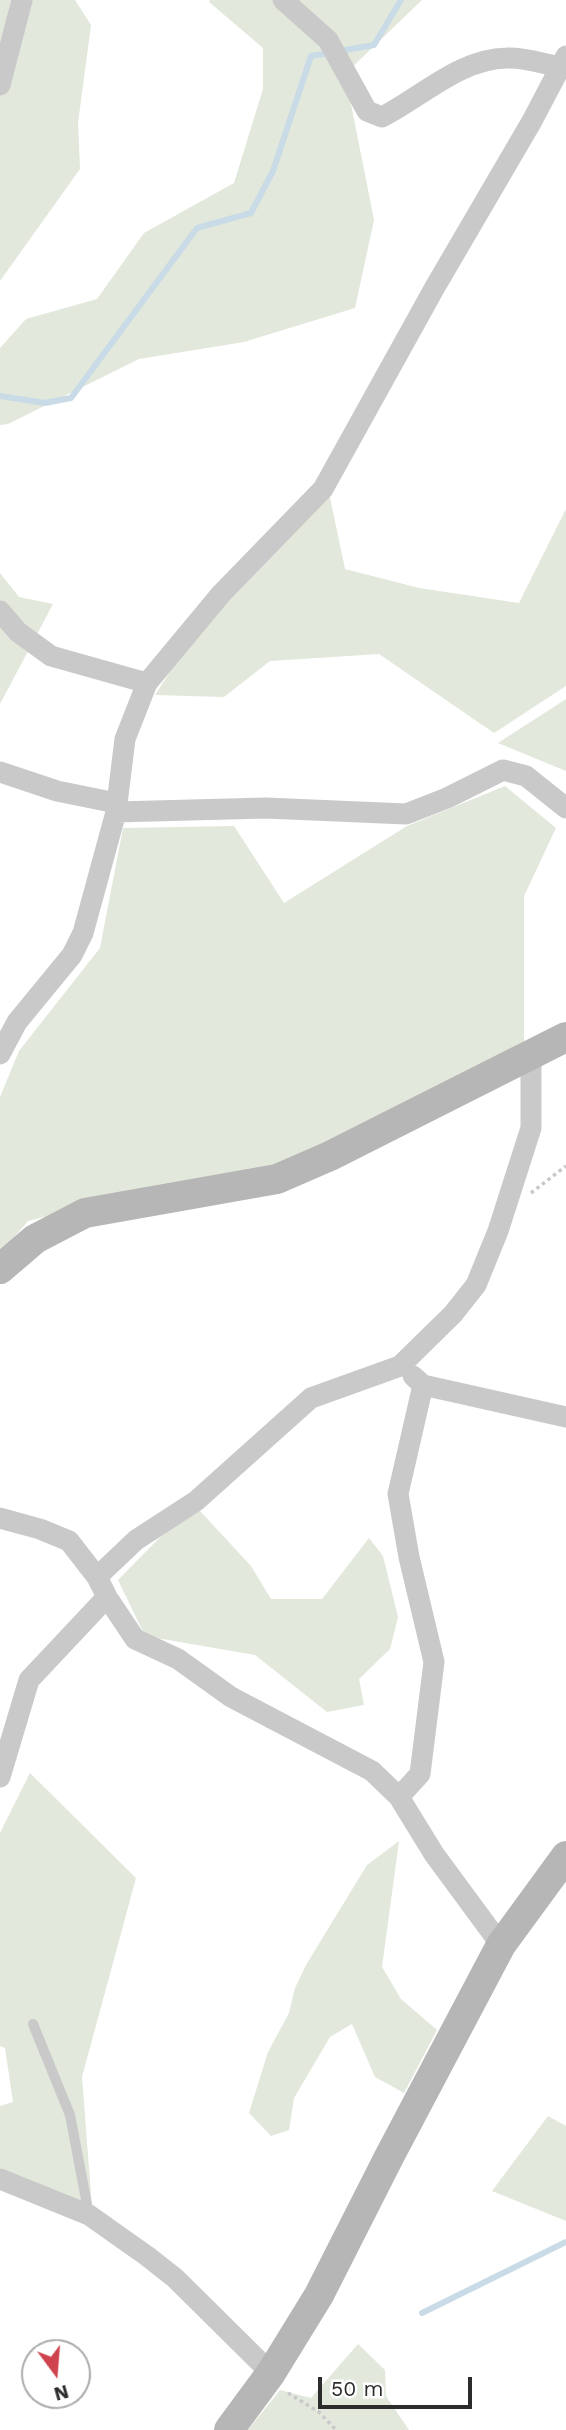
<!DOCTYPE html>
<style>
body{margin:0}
#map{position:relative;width:566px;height:2430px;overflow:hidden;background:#fff;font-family:"Work Sans",sans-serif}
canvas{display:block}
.north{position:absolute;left:21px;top:2339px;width:70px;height:70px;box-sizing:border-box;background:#fff;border:2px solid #ababab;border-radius:50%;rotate:164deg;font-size:19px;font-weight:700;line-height:28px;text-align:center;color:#2c2c2c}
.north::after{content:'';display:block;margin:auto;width:24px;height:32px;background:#ce434e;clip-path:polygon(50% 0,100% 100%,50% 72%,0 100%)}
.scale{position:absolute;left:318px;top:2377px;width:154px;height:32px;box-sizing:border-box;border:4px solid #2c2c2c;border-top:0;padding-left:9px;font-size:21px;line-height:24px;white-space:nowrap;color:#2c2c2c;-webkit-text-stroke:5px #fff;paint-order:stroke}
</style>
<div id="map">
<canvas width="566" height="2430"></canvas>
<div class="north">N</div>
<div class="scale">50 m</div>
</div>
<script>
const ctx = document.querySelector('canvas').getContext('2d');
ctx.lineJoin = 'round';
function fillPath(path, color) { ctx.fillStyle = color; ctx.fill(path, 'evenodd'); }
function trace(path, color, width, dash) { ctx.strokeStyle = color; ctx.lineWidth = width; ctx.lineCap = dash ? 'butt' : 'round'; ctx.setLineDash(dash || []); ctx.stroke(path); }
fillPath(new Path2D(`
 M0,0H11L0,51Z
 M29,0H75L91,25L78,123L80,169L0,281V93Z
 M210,0H422L345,74L374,220L355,308L244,342L139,359L8,424L0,425V348L26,319L97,299L144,233L234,183L263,89V48L209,2Z
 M329,493L345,569L419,588L519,603L566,509V686L494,733L379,654L270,661L224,697L155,695L193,636Z
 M0,573L19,597L53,604L0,704Z
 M566,699V771L498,743Z
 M505,786L556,828L524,896V1045L269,1171L125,1197L28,1221L0,1254V1097L19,1051L100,948L123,828L234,826L284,903L407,826Z
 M200,1511L251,1566L271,1599H322L369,1538L383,1556L398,1617L390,1649L359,1679L364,1705L327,1712L255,1655L145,1636L118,1580L174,1523Z
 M30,1773L136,1878L82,2077L92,2207L0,2178V2106L13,2102L5,2048L0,2046V1833Z
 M399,1841L382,1967L401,1999L437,2030L404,2093L375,2077L352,2024L330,2037L294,2098L289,2130L271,2136L249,2113L268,2052L289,2013L295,1988L306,1965L367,1865Z
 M548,2116L566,2126V2221L492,2191Z
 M358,2344L385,2370L386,2396L409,2430H248L280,2390L311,2398Z`), '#e2e8db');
trace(new Path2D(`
 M340,51L374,45L401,0
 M0,396L45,403L71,398L197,228L251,213L273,171L311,56L329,53
 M422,2313L566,2242`), '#c9dbe6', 6);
trace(new Path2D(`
 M531,1193L566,1166
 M288,2393L319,2412L336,2430`), '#c9c9c9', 3.5, [3.5, 3.5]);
trace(new Path2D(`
 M33,2024L70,2115L89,2215`), '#c9c9c9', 10);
trace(new Path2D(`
 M283,0L328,40L367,111L382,117C423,96 459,59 507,58C524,57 544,64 560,67
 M0,85L22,0
 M0,611L18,632L51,656L147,683
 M0,772L57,791L116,803
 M116,812L266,808L406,814L447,798L503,770L526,776L566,808
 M0,1054L17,1022L72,955L83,933L116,812L125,739L147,683L221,594L323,489L435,287L532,121L566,56
 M413,1376L423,1385L566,1417
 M0,1518L40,1529L69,1541L97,1577L107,1597L135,1639L178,1659L231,1697L372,1771L399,1797L434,1854L501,1945
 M97,1577L136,1540L196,1501L311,1398L400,1366L453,1314L476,1285L498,1231L531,1128V1054
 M0,1777L29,1680L107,1597
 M399,1797L420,1774L434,1662L409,1557L398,1494L423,1385
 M0,2179L89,2215L147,2256L175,2278L271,2373`), '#c9c9c9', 21);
trace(new Path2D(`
 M0,1269L35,1239L85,1213L277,1179L330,1156L566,1037
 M229,2430L271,2373L319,2295L389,2157L501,1945L566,1856`), '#b6b6b6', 30);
</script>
